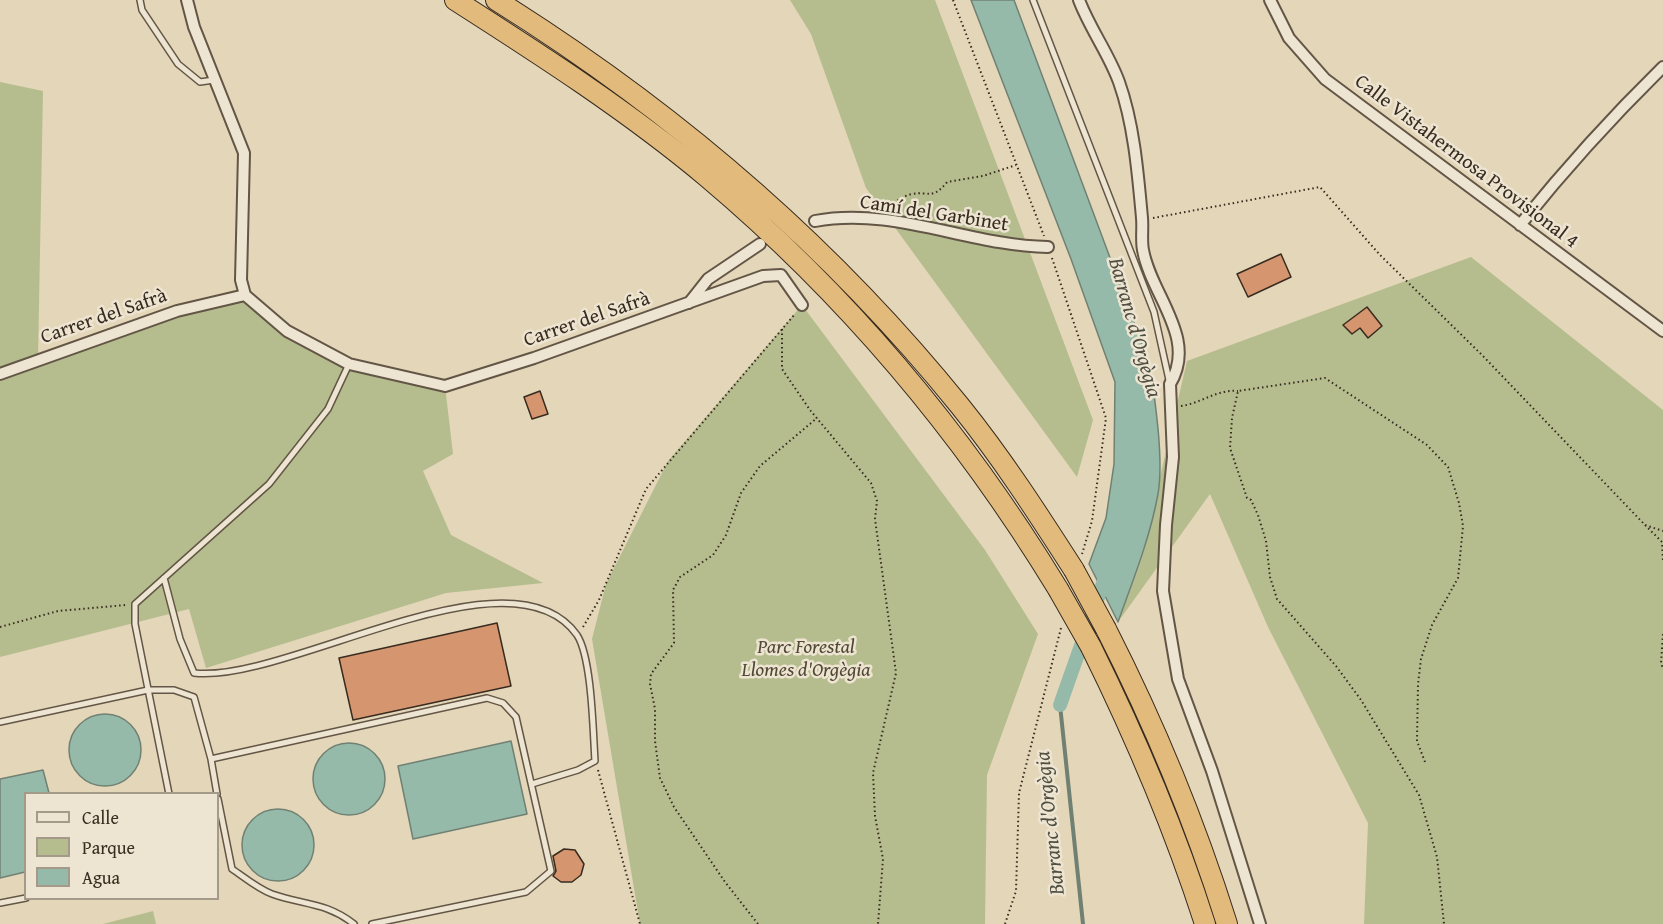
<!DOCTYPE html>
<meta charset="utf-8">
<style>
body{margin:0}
#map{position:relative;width:1663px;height:924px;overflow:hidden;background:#e4d6b8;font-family:"Gentium Book Plus",serif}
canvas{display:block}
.legend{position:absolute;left:24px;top:792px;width:195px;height:108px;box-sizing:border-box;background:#ede4d1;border:2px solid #a59a8a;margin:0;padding:8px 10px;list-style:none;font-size:18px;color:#382b20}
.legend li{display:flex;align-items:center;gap:12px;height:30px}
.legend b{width:30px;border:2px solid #a59a8a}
</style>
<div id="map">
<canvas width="1663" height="924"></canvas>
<ul class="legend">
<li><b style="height:8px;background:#ede4d1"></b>Calle</li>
<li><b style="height:16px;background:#b5bd8e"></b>Parque</li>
<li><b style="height:16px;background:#96baaa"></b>Agua</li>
</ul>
</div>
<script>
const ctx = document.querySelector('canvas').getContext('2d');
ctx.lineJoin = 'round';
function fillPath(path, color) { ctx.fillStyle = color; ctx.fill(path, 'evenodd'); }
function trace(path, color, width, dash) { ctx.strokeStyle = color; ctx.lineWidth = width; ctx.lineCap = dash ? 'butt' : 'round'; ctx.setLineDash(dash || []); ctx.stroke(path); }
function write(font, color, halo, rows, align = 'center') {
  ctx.font = font + ' "Gentium Book Plus",serif'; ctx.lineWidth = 5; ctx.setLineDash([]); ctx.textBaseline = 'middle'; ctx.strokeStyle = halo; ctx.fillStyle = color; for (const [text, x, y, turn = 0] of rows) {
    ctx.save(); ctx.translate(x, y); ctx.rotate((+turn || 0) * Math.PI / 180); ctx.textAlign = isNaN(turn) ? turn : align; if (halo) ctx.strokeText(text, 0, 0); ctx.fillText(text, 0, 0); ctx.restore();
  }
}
fillPath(new Path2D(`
 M790,0H935L1093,420L1077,477L866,188L811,34Z
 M0,82L43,91L38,359L245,295L287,331L349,364L445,386L453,454L423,471L451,535L543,583L446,593L206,668L189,609L0,657Z
 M1471,257L1663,410V924H1364L1368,823L1268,627L1210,494L1118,622L1143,550L1187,361Z
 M802,305L985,550L1038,634L987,775L985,924H640L592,639L606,584L668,461Z
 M153,911L156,924H103Z`), '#b5bd8e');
const water = new Path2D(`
 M971,0H1014L1150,365C1155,401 1164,459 1158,494C1150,538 1133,580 1118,622L1089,564L1106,518L1114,464L1115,382L1071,259Z
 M69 750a36 36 0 1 1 72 0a36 36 0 1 1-72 0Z
 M511,741L527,814L413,839L398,766Z
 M313 779a36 36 0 1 1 72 0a36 36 0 1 1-72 0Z
 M43,770L49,793L26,794L25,872L0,878V779Z
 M242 845a36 36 0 1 1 72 0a36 36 0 1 1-72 0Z`);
fillPath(water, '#96baaa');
trace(water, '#708173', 1.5);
trace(new Path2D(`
 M1060,705L1083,924`), '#708173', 4);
trace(new Path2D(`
 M1060,705L1107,572`), '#96baaa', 14);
const building = new Path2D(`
 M1281,254L1291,277L1248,297L1237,274Z
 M1367,307L1382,326L1368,338L1360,328L1352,334L1343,325Z
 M540,391L548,414L532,419L524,397Z
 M497,623L511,686L353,720L339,658Z
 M564,849L575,850L584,864L581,875L572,882H561L553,876L556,871L553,856Z`);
fillPath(building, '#d5956e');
trace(building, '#382b20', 1.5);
const service = new Path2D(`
 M140,0L142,10L178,64L200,82L214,80
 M1033,0L1154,312L1169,380
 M164,578L180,639L194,673C286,684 511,542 577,635C592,658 593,732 595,761L578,770L532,784
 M0,722L148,690H174L194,697L211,759L217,794
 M211,759L487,698L503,703L516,717L551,871L526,892L372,924
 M169,794L135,624V604L269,484L328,409L349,364
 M218,799L232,869C244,877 258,889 272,894C303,905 326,902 354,924
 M0,903L26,898`);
const minor = new Path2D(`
 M187,0L194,27L244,153L241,280L245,295
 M1079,0C1090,29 1109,54 1119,82C1134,124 1138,174 1142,218C1143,229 1141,240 1143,250C1151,295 1198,338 1170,384L1173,457L1166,525L1163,591L1178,679L1212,771L1260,924
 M1270,0L1289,38L1325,79L1663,331
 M815,221C893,206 970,246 1048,247
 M1520,225C1565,169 1612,117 1663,67
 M245,295L287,331L349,364L445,386L534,358L763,276L781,275L802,305
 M689,303L708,279L760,244
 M0,374L177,311L245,295`);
const motorway = new Path2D(`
 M455,0C541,55 628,111 707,177C847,295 963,433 1058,589
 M496,0C672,110 830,245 960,406C1002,458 1038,514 1074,570
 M1106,629C1155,725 1195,822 1227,924
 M1091,647C1136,738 1174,827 1205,924`);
trace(service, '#635646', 8);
trace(minor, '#635646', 14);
trace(motorway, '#382b20', 22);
trace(new Path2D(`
 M953,0L1044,236
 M886,208C895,203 902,196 912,194C929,191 933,200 947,182L983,176L1016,165
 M1153,218L1320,187L1380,255L1483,356L1645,525L1663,531
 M1052,258L1106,418L1092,521L1082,554
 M782,329V369L810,410L871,483L877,501L875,519L896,673L873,773L875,816L883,859L878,924
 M1181,406C1202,403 1217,389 1238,391
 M1645,525L1662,542L1663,561
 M0,627L58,611L126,605
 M583,627L599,600L646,489L795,314
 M1663,634L1661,663L1663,669
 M1425,762L1417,741L1418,684L1421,659L1432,625L1458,578L1463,526L1459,503L1448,467L1427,445L1325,378L1238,391L1232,418L1230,448L1247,498L1251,500L1258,515L1266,541L1270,577L1277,599L1336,666L1361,700L1419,795L1437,857L1444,924
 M598,770L640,924
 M758,924L725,882L674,807L660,778L655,741V709L650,684L651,674L674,643L673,590L680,577L713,555L726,535L741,493L760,466L817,418
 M1005,924L1016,891L1019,793L1061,628`), '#382b20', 2, [1.5, 3]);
trace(service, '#ede4d1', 5);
trace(minor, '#ede4d1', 10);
trace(motorway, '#e2bb7c', 20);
const motorwayBridge = new Path2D(`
 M1074,570L1106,629
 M1058,589L1091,647`);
trace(motorwayBridge, '#382b20', 22, []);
trace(motorwayBridge, '#e2bb7c', 20);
write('20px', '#382b20', '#ede4d1', [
 ["Calle Vistahermosa Provisional 4",1466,162,37],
 ["Camí del Garbinet",934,214,9],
 ["Carrer del Safrà",104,317,-19],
 ["Carrer del Safrà",587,320,-19]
]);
write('italic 20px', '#514836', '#ede4d1', [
 ["Parc Forestal",806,648],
 ["Llomes d'Orgègia",806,671]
]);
write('italic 21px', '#504f42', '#ede4d1', [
 ["Barranc d'Orgègia",1134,328,74],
 ["Barranc d'Orgègia",1051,823,-96]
]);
</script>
